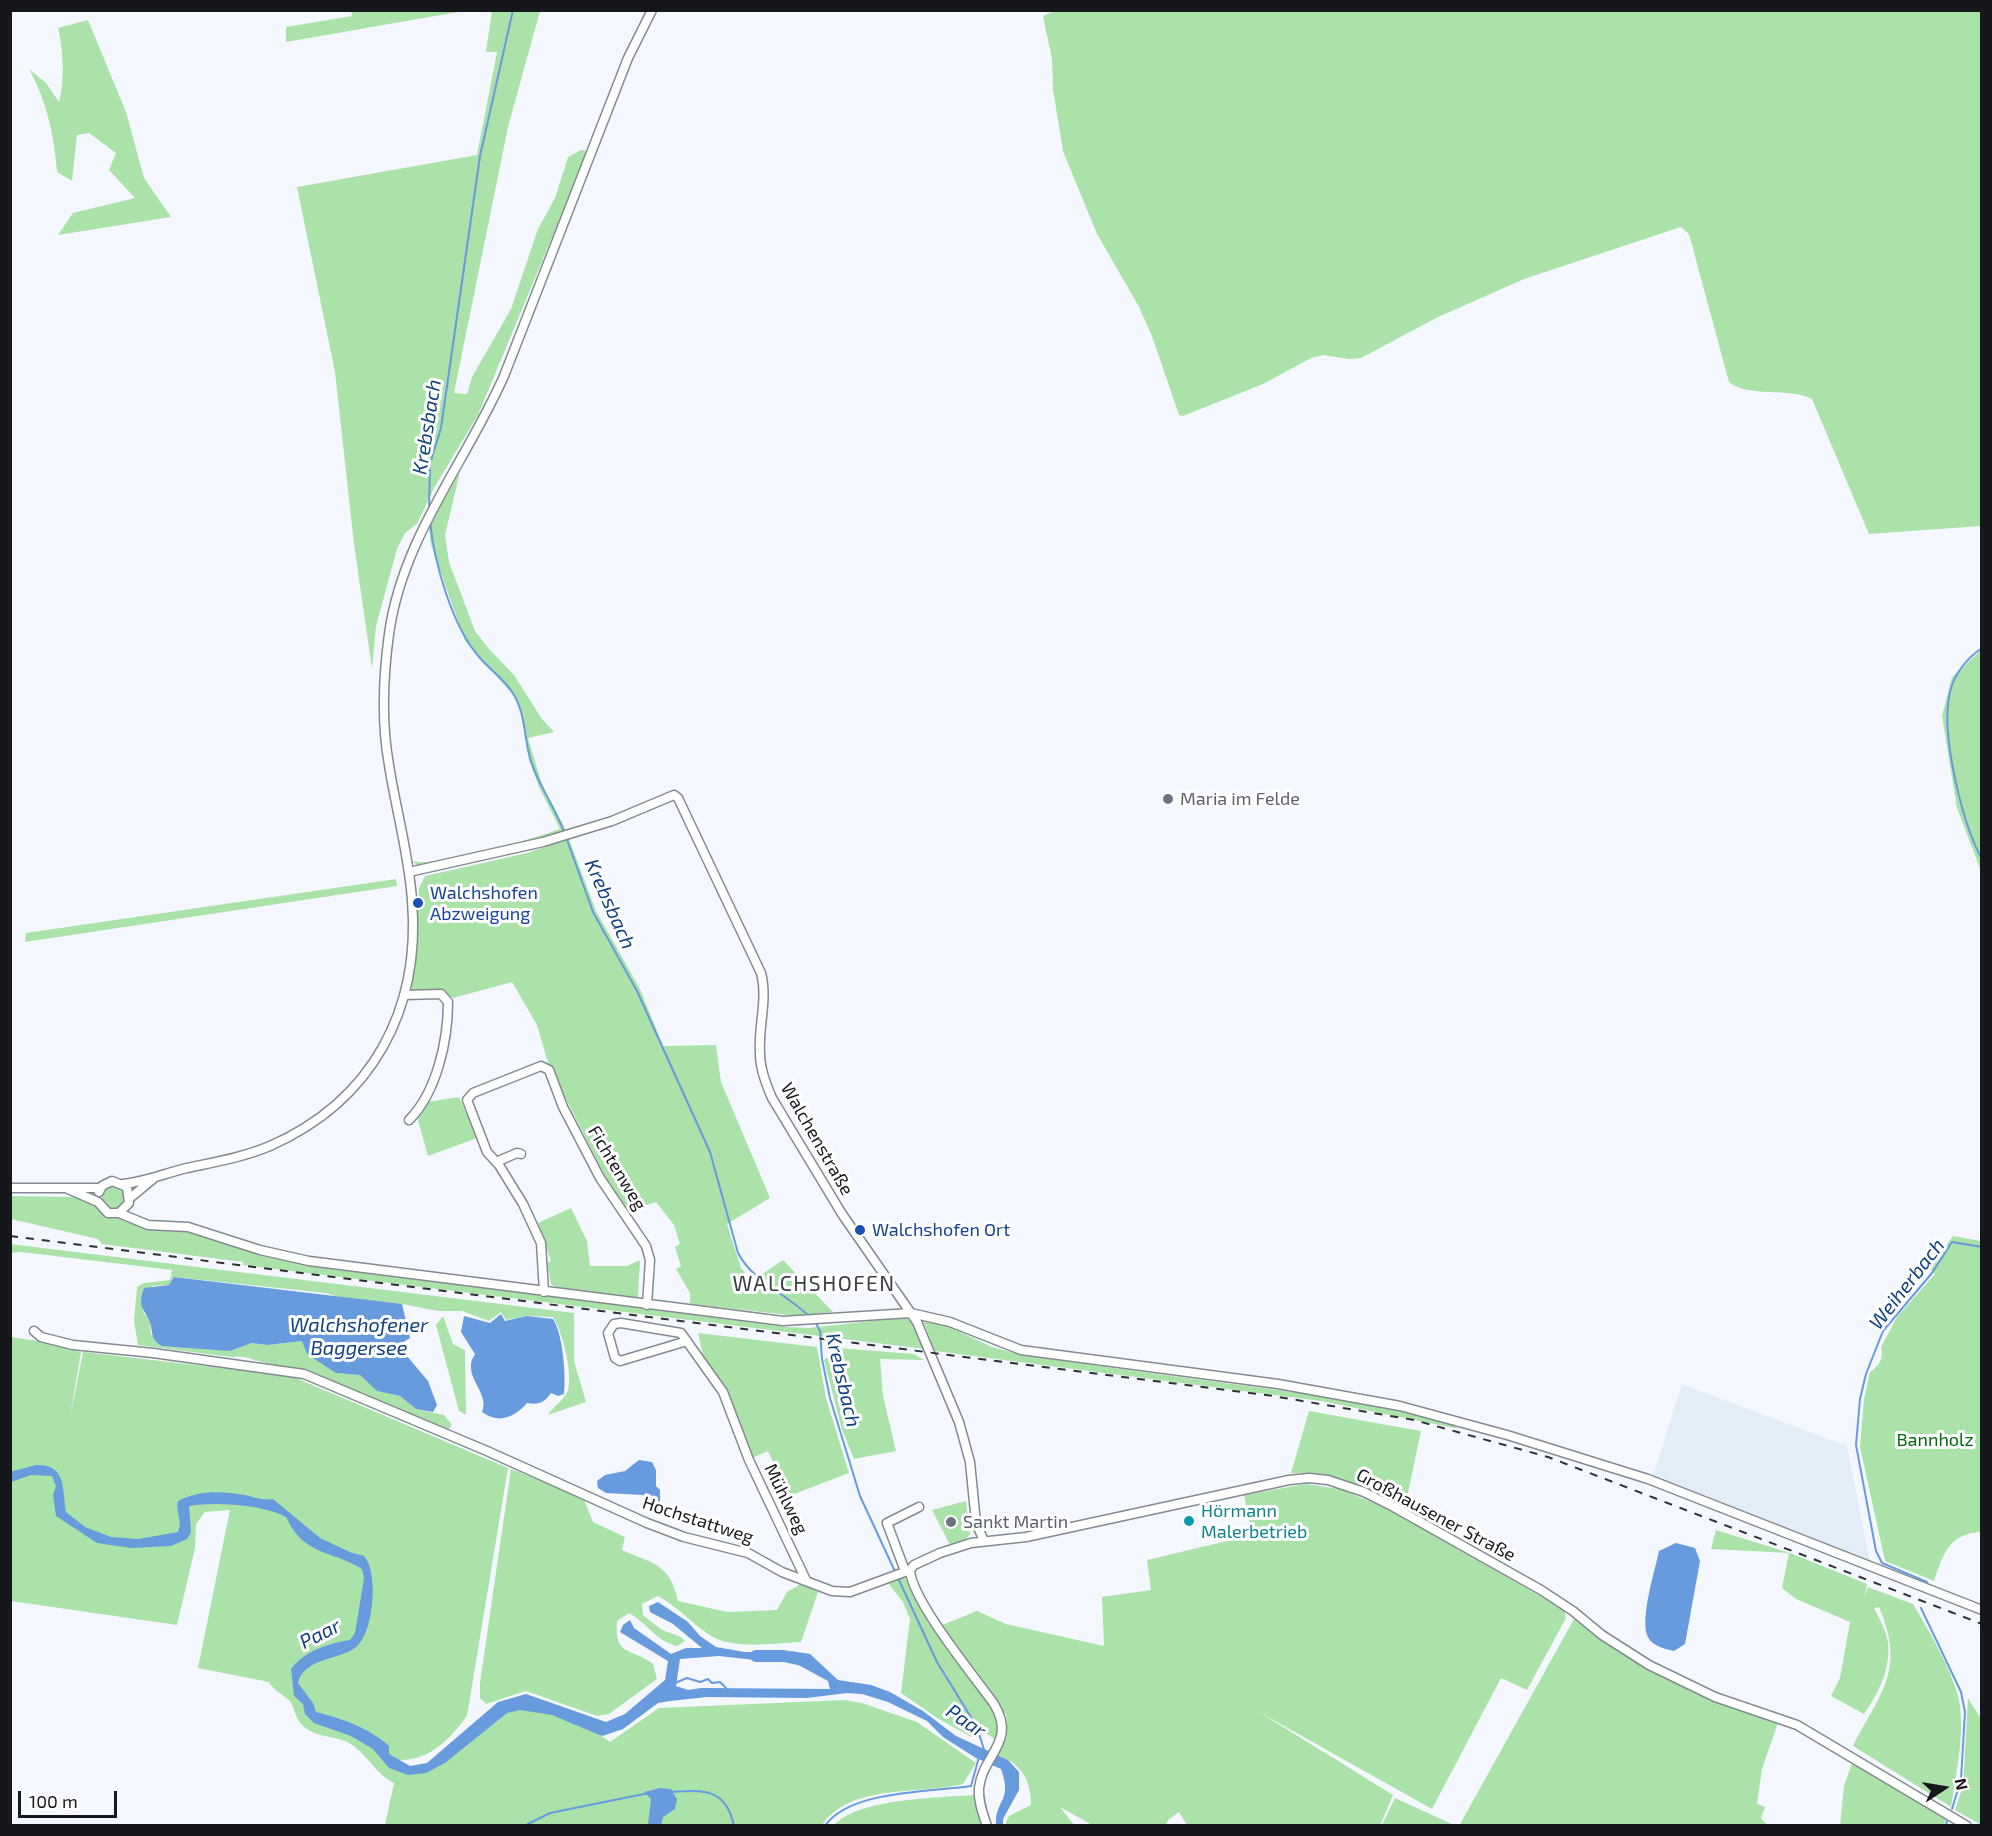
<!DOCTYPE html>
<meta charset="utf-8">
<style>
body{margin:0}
#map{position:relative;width:1992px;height:1836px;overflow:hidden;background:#f4f8fe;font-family:"Exo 2",sans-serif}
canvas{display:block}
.frame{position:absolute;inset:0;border:12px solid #15171a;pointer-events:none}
.north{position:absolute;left:1914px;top:1758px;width:60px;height:60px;-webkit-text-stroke:4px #fff;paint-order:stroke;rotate:78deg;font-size:16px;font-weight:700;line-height:24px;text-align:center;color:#15171a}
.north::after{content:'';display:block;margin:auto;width:21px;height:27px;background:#15171a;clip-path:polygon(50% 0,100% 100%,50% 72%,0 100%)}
.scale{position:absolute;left:18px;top:1791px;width:99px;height:27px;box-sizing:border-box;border:3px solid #15171a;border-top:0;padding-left:8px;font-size:18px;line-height:21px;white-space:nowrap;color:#15171a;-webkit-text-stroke:4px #fff;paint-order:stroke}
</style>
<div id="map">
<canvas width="1992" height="1836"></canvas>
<div class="frame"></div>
<div class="north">N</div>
<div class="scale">100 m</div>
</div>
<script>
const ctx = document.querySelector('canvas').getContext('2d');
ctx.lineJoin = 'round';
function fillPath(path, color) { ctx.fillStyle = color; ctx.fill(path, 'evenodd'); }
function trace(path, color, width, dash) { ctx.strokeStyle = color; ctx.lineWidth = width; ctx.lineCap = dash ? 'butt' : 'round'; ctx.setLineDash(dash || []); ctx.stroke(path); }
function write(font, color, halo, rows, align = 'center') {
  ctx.font = font + ' "Exo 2",sans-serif'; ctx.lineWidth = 6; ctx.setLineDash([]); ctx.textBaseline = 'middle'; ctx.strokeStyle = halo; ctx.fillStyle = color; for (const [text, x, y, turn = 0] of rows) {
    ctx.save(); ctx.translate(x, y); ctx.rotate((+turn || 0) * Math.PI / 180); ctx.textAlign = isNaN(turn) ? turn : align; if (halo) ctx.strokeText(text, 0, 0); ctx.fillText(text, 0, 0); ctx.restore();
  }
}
fillPath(new Path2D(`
 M1682,1384L1847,1446L1870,1561L1653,1476Z`), '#e3edf8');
fillPath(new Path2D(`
 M351,11V10L464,11L286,42V27L352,16Z
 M492,11H540L508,127L454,393L467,394L472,377L511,309L538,229L555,198L568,157L581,150L588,151L478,415L434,488L417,524L405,533L397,549L376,626L372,669L354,544L335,372L297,187L477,155L497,52H486Z
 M1055,11H1981V526L1869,534L1812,399C1789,387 1748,398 1729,382L1689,234L1681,227L1524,279L1436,318L1361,358L1349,359L1323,355L1311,358L1263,384L1183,416L1179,415L1152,336L1138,305L1097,234L1063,151L1053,89L1052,59L1043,16Z
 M88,20L126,112L144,178L171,217L58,235L73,213L135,198L109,170L116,153L89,133L77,135L72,181L57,172C54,135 47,101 29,69L46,83L59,102C65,81 63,48 58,28Z
 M460,472L445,535L449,562L475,631L489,649L514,675L542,719L554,732L528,738L542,784L567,832L522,848L418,867L413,861C440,868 530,839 560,829L539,787L529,760L521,712L514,696L465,641L431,545L429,528L448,489Z
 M1981,650V871L1957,808L1942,716L1952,677Z
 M569,839L596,911L640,989L663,1046L716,1045L721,1082L770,1198L727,1224L741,1268L752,1281L783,1260L833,1312L797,1316L690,1304V1293L676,1269L681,1266L675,1247L680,1244L674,1225L656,1202L628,1211L615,1195L549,1066L537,1025L512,982L453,998L442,991L411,993L419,888L425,876L527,853Z
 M396,879L397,886L25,942L26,933Z
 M459,1097L477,1138L428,1156L417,1117L427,1102Z
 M102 1198a12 12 0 1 1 24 0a12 12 0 1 1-24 0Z
 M11,1196L73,1197L91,1199L105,1215L120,1218L148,1230L187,1232L259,1255L310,1265L786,1327L809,1328L906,1317L912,1324L925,1349L243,1265V1262L102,1244L98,1239L11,1219Z
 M571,1208L587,1241L590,1266H627L640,1260L638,1298L557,1288L551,1284L547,1263L551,1261L538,1223Z
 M1953,1236L1981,1241V1532C1949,1533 1943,1555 1934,1581L1885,1561L1860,1447L1864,1399L1870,1372C1879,1366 1884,1358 1881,1347L1897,1317L1935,1274L1929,1268Z
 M10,1244L574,1313V1361L586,1402L548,1415C553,1406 565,1400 568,1390C573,1373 562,1331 553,1317L527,1316L506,1320L501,1312L489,1321L462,1311H438L402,1304L342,1298L326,1293L174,1277L170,1285L152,1286L143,1312L150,1321L151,1335L230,1351L252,1343L267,1345L302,1341L336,1373L360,1375L377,1391L400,1396L416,1409L444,1415L452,1425L447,1431C386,1405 327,1376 262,1362C250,1359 243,1355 231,1357L138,1345L134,1321L137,1287L144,1283L170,1280L172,1270L21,1252L11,1253Z
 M443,1316L453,1344L465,1350L466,1415L459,1411L436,1325Z
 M923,1320L945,1325L992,1347L1021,1355C1107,1367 1192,1379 1278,1390C1321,1396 1426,1406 1459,1429L1321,1401L935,1351Z
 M698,1333L817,1347L826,1398L849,1473L789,1496L768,1451L752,1458L726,1390L703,1355Z
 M11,1337L44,1342L81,1352L70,1418L83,1352L291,1376L508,1468L467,1716C450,1739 430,1760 401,1760L397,1769L409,1775C431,1762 454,1749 476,1735C487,1729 495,1719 506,1713C529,1701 590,1726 610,1742L659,1708L845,1700L862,1703L917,1722L976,1763L963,1784C919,1795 851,1783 822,1825H385L394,1783C375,1774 367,1753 349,1743C334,1735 315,1738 302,1725C295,1719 295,1707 289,1700C281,1693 275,1692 269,1682L198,1668L230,1510L205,1512L196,1524L195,1548L177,1625L11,1601Z
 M838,1348L914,1354L924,1360L880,1359L883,1396L896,1451L854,1459L842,1430L824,1360Z
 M1309,1411L1421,1431L1405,1507L1366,1491L1308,1474L1291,1473Z
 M511,1469L583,1497L593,1522L625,1537L622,1550C654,1564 670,1564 678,1601L727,1612L777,1610L787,1592L803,1583L818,1592L801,1642C774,1643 735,1650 711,1636C692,1624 680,1608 658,1596L642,1604L643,1615L662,1630L681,1637L685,1641L677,1646C656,1641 647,1623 629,1613L617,1621C614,1657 631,1647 653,1664L657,1679L609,1714L597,1716L526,1691L486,1704L480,1698V1683Z
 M1306,1484L1340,1489L1390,1510L1564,1610L1566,1618L1527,1690L1501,1678L1432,1809L1259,1712L1393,1795L1380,1826L1187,1825L1179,1812L1168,1820L1166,1825H1092L1060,1807L1074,1825H1005L1009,1816L1031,1805C1031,1780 1022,1764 997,1755L1007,1737L1006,1715L942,1625L977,1611L1006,1624L1104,1646L1102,1597L1151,1590L1147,1560L1252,1535L1244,1495Z
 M966,1501L970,1534L963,1543L950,1545L932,1510Z
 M1716,1530L1790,1553L1867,1584L1865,1597L1868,1587L1913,1604C1928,1629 1956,1677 1960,1705C1964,1739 1956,1774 1951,1807L1853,1746C1881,1691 1906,1671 1879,1607L1874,1608C1879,1618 1887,1632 1888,1643C1891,1669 1878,1694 1864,1714L1831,1696L1840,1678L1850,1622L1796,1599L1782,1588L1789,1553L1711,1549Z
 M904,1576C928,1628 968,1668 997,1717L999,1729L996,1740L978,1728L971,1737L937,1718L901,1693L910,1619L903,1602L888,1583Z
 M1574,1619L1643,1667L1683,1687L1779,1720L1762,1769L1757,1804L1765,1807L1761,1818L1767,1825L1459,1826Z
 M1968,1698L1981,1719V1825L1955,1810L1963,1786Z
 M1853,1761L1947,1816L1944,1825L1840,1826L1844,1786Z
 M974,1795L982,1825H834C860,1798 937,1798 974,1795Z
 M1395,1798L1454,1825H1382Z`), '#abe2a9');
fillPath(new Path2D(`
 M174,1277L402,1304L410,1338L402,1343L401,1349L428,1381L437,1405L433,1412L416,1409L400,1396L377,1391L360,1375L336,1373L307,1354L302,1341L267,1345L252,1343L230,1351L162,1346C149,1339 154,1331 149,1320C142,1306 138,1305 144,1288L169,1285Z
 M501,1314L505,1321L527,1316L553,1319C563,1334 566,1375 564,1394L558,1396L551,1393C544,1403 539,1405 527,1403C514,1418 498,1424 482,1412C491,1393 460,1375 475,1354L461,1332L464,1316L490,1323Z
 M639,1460L652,1462L656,1470V1486L660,1490V1512H652L643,1495L606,1493L598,1488L597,1481L605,1475L625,1471Z
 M36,1465C67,1464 62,1489 66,1512L85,1527L111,1537L138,1539L178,1532C183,1521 175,1512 178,1501C198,1490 222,1491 245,1495C255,1497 263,1501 273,1499L320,1538L352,1553L364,1556C379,1572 374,1635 355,1648C338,1660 304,1658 298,1683L313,1703L316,1712C342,1719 368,1727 389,1746V1754L410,1766L427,1763L498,1702L526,1694L606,1722L625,1714L665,1680L668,1661L620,1632L623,1625L630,1620L634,1628L671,1654L686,1648H702L673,1624L650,1612L649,1606L658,1602L688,1622L700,1636L716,1647L745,1652H773V1662L719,1656L680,1659L676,1686L688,1690L701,1688L830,1689L828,1681L791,1661V1651L810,1654L838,1680L871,1685L890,1692L923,1711L956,1736L1008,1760L1019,1772V1790L1003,1819V1825H996C995,1799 1013,1802 1001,1769L976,1758L943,1737L927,1721L888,1702L862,1694L847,1693L807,1698L707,1697L670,1701L658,1703L623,1729L602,1736L552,1715L520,1710L507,1713L445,1763L426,1773L408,1775L389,1768L373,1749L351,1736L314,1723L305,1714L303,1704L294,1696L291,1669C306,1650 327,1644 350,1640L355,1633L364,1578L362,1569C330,1549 305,1557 286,1517C266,1505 213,1501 189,1506L191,1532L187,1539L171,1546L131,1548L97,1543L56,1516L53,1495L56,1486L52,1476L31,1475L11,1482L10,1472Z
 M1676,1543L1695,1548L1700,1561L1685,1644L1674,1651C1666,1649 1655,1647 1649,1639C1638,1623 1655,1571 1659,1551Z
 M660,1788L671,1789L677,1799L675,1809L663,1817L661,1825H648L651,1799L644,1792Z`), '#689ade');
trace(new Path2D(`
 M429,509L430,464L441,428L480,156L513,10
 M430,521C434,562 452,627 480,658C491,671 506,680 514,695C526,715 524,740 531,761C539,787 555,807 564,832
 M1982,648C1967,658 1954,674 1950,692C1940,733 1962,823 1982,859
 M566,837L593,912L637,991L710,1152L738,1253C754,1283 787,1294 810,1317
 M815,1321L820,1331L822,1359L830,1398L860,1496L937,1662L977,1727L985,1753
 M1927,1582L1882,1563L1876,1551L1856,1445L1860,1399L1866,1374L1883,1331L1932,1273L1952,1242L1982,1247
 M1921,1608L1961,1692L1965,1712L1961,1779L1952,1809
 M675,1683L687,1678L700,1682L708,1679L712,1683L720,1682L729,1691
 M669,1792C702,1790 726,1787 734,1826
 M524,1826L550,1813L649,1793
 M825,1826C849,1790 931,1792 971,1786L979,1757
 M1946,1826L1947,1821`), '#689ade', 2);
trace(new Path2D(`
 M756,1656H784L807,1661`), '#689ade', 12);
const minor = new Path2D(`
 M409,872L543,842L612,821L674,795L678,798L761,973C768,1000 758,1026 760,1053C760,1069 766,1084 772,1098L842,1214L917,1322L959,1422L970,1462L976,1523L984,1541
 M404,995L441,994L448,1002C448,1040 437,1092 409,1120
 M496,1162L517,1153L521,1154
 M123,1184C144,1182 166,1173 187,1168C215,1162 244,1157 270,1146C372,1101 421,1010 412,900C409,855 396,810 389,765C381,721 383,678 389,634C402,538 466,462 504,376L628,58L652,10
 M10,1188H101
 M68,1189L98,1202L108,1213H119L148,1225L188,1227L260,1250L309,1261L783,1321L911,1313L950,1322L1021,1350L1278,1384L1400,1406L1507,1435L1648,1479L1982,1610
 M99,1192L102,1186L112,1181L127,1187L129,1203L119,1213
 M130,1198L153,1179
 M544,1292L541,1243L523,1204L499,1165L487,1152L467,1100L473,1093L541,1066L549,1070L563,1107L600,1178L646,1246L650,1260L647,1305
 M34,1331L41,1337L73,1345L153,1353L304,1374L487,1451L647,1523L684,1537L748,1553L782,1572L832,1591L850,1592L910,1570L914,1565L940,1553L971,1543L1026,1537L1289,1480L1309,1478L1328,1480L1364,1492L1392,1506L1541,1590L1573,1611L1602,1635L1649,1665L1715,1697L1797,1725L1967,1826
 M687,1341L620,1361L615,1358L608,1333L614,1324L621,1323L681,1333L723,1392L749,1460L806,1580
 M910,1570C912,1601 974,1676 994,1704C1017,1742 983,1754 979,1788C978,1801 983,1814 987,1826
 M905,1571L887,1523L919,1507`);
trace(minor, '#838a91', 11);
trace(minor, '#fff', 8);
trace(new Path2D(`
 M10,1236L1273,1396L1414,1420L1548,1457L1982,1624`), '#2e3033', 2, [8, 8]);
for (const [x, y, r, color] of [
 [1168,799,6,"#6b7280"],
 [418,903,6,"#1a4fb4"],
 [860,1230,6,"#1a4fb4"],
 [1189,1521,6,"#0f9aa8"],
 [951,1522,6,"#6b7280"]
]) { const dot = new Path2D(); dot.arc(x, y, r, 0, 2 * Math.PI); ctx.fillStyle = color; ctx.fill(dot); trace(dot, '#fff', 2); }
write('18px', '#5b616d', '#fff', [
 ["Maria im Felde",1180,799],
 ["Sankt Martin",963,1522]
], 'left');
write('18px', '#164399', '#fff', [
 ["Walchshofen",430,893],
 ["Abzweigung",430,914],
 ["Walchshofen Ort",872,1230]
], 'left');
write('18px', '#15171a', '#fff', [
 ["Walchenstraße",817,1139,60],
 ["Fichtenweg",617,1168,59],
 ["Mühlweg",786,1499,64],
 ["Großhausener Straße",1436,1515,28],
 ["Hochstattweg",698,1520,18]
]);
write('18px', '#046811', '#fff', [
 ["Bannholz",1935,1440]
]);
write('18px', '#0d838f', '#fff', [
 ["Hörmann",1201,1511],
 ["Malerbetrieb",1201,1532]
], 'left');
write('italic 20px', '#10417e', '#fff', [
 ["Krebsbach",427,427,-81],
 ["Krebsbach",610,904,66],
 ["Weiherbach",1907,1284,-52],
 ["Walchshofener",359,1325],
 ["Baggersee",359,1348],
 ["Krebsbach",843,1380,77],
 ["Paar",320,1634,-27],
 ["Paar",966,1721,34]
]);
ctx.letterSpacing = '1.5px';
write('21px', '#393e45', '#fff', [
 ["WALCHSHOFEN",814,1284]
]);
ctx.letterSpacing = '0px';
</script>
